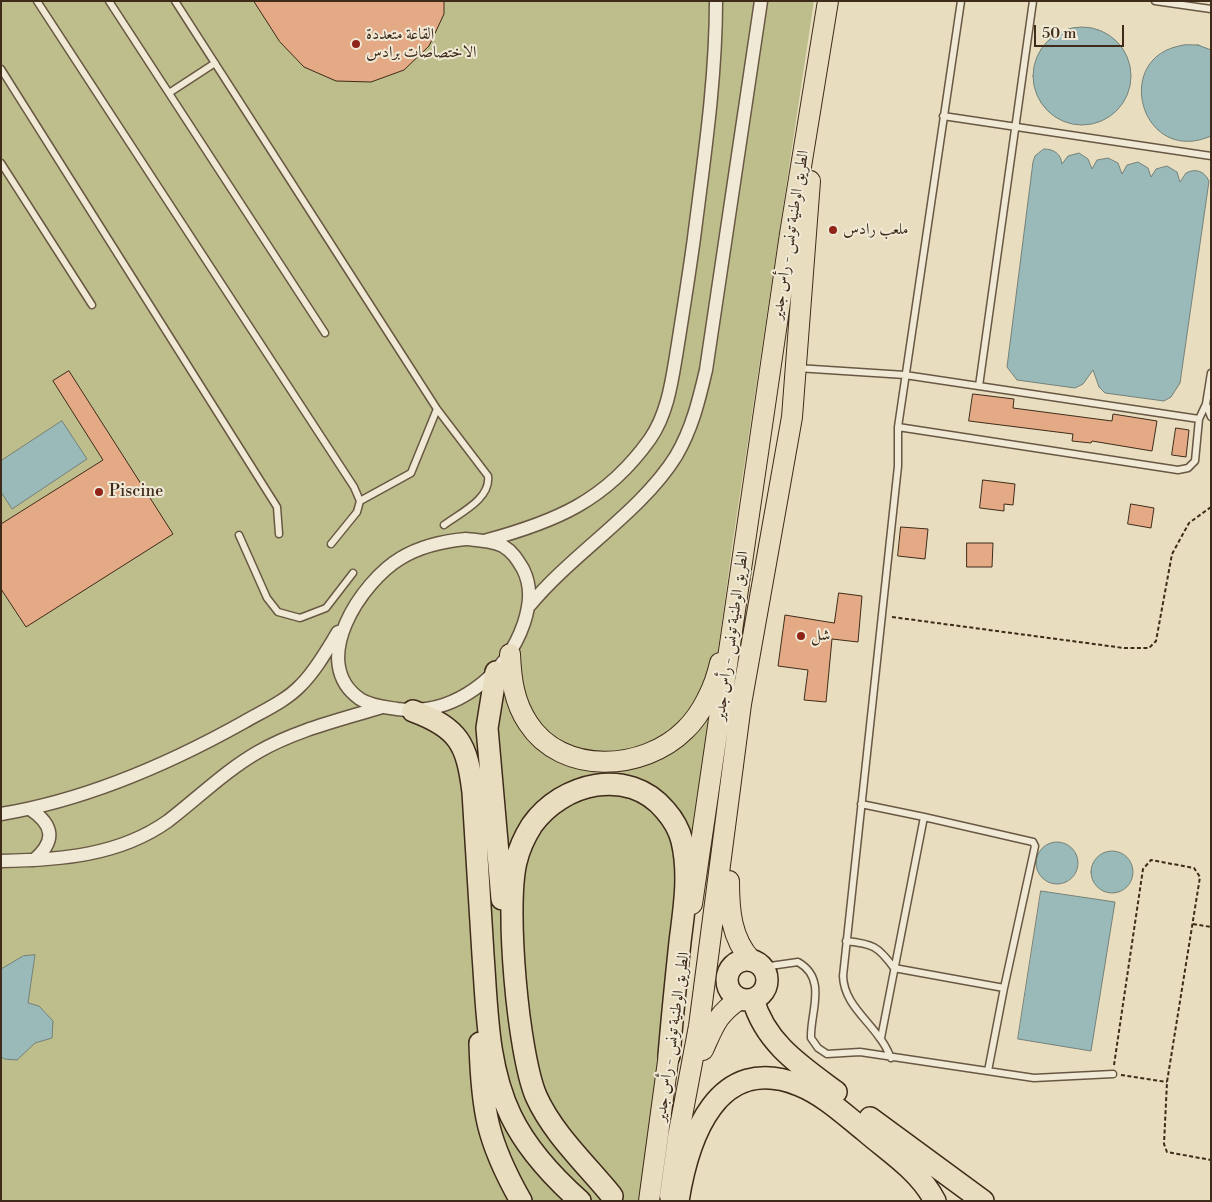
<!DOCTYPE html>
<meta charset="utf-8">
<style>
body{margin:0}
#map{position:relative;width:1212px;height:1202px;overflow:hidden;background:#e8ddbe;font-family:"Libre Bodoni",serif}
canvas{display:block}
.frame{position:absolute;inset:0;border:2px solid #3e2b1a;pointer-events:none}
.scale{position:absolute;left:1034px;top:25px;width:90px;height:22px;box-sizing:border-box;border:2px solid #3e2b1a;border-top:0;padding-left:6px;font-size:15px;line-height:18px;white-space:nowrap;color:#3e2b1a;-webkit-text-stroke:4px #f0e9d5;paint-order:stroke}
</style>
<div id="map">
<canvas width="1212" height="1202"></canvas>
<div class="frame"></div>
<div class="scale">50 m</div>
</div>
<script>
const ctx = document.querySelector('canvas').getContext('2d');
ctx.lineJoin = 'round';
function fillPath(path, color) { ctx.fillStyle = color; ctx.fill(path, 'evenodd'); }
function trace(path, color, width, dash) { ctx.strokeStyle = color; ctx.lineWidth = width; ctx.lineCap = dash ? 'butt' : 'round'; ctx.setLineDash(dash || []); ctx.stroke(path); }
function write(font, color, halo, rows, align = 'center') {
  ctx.font = font + ' "Libre Bodoni",Amiri,serif'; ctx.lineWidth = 4; ctx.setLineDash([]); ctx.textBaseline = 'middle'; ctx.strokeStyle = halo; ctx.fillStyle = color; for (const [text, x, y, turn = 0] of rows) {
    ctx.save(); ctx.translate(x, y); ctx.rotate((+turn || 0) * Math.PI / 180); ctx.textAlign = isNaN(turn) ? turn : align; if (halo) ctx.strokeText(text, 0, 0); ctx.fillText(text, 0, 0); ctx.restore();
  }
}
fillPath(new Path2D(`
 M1,1H814L733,540L644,1201H1Z`), '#bebe8c');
const water = new Path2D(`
 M1033 76a49 49 0 1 1 98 0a49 49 0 1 1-98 0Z
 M1198,45L1211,50V136C1142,166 1112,60 1179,46C1184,44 1192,45 1198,45Z
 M1044,149C1054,149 1061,154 1062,164L1068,156L1079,153L1088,159L1092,169L1097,160L1108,158L1118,163L1122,174L1127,165L1138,162L1148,168L1151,177L1156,169L1167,166L1177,172L1180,182L1186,173C1196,168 1204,171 1209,181L1180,383L1171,397L1164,401L1105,393L1099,387L1093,370L1083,384L1075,388L1017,380L1007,367L1033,162L1035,156Z
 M62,421L87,459L12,509L1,492V461Z
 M1036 863a21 21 0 1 1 42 0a21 21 0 1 1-42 0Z
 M1091 872a21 21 0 1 1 42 0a21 21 0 1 1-42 0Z
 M1041,891L1115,902L1091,1051L1018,1039Z
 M35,955L28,1003L39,1006L53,1021L52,1038L35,1043L17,1060L4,1059L1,1056V969L23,956Z`);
fillPath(water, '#99bab9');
trace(water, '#758179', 1);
const building = new Path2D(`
 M254,1H444V14L429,46L404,70L371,82L336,81L304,67L280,42Z
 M69,371L173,534L26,627L1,589V524L103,460L53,381Z
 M973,394L1014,399L1013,408L1112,421L1113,414L1157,421L1152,451L1092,441L1091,443L1072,441L1073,434L969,421Z
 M1176,428L1189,430L1186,457L1172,455Z
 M983,480L1015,484L1013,505L1004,504V511L980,508Z
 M1131,504L1154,508L1151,528L1128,524Z
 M901,527L928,529L925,559L898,556Z
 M967,543H993L992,567H967Z
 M839,593L862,596L858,642L832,639L826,702L804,700L808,670L778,666L785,615L834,623Z`);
fillPath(building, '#e4aa85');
trace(building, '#3e2b1a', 1);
const service = new Path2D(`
 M37,1L354,487L360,501L357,512L331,544
 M109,1L325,333
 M175,1L437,409L488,476C491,499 460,513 444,525
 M1155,1L1211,9
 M1,69L277,507L279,534
 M169,93L215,63
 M943,116L1211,156
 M1,163L92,305
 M797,368L905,375L1199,419
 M1211,373L1206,404L1211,417
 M979,386L1033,1
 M898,427L1178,470L1188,468L1195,461L1199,419L1206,404
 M360,501L411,473L437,409
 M239,535L267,598L278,612L300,618L326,608L353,573
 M861,804L924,817
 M846,941C873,944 878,946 894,968L1004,988
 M763,967L798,962C828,979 810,1012 811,1038L818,1048L827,1054L860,1052L1034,1078L1113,1074
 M881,1038L924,817L1033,842L1035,846L1004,988L988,1071
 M891,1058C888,1051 884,1043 879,1037C865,1017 844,1002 843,976L898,466V427L961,1`);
const minor = new Path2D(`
 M466,539C478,540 492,541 503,546C513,552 517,559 523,569C532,587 530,604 524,623C506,676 453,717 397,709C385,707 371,706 360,699C307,662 362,581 401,558C421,546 444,541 466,539Z
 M484,541C555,522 606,501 650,439C668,413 672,380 677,350C683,312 689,275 694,238C704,159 716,80 716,1
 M530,605C573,553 642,511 676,456C692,429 699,400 706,370L761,1
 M30,809C54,825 56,841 34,860
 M1,814C86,800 169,764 244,722C263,711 286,701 301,685C316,670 327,650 338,632
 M1,861C59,860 119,856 168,821C198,798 225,771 258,752C296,730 340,720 382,707`);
const primary = new Path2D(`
 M510,654C511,679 514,702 528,723C562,776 644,771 685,730C702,714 715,686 720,663
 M729,881C729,910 731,938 751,960
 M692,904L790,234L828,1
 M703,1050C714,1026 717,1014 740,999
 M670,1196L678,1137L699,1026L741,704L792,417L810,181
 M649,1201L671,1039`);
const trunk = new Path2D(`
 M496,672L487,728L502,899
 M413,711C459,728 467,744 473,792C476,846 480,901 483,955C487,1008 487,1067 511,1116C527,1149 553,1177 580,1201
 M727 980a20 20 0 1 1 40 0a20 20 0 1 1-40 0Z
 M753,999C765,1043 801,1066 836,1092
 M480,1043C482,1111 487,1141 521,1201
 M870,1118L983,1201
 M612,1196C586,1164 553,1134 536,1096C518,1053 505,907 516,862C519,849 525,836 532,825C562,783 628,766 665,810C673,819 679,829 682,841C690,875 684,909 680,942C676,980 672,1018 669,1056
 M678,1201C688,1138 717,1052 799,1085C824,1095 845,1115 865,1131C889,1152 920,1171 935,1201`);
trace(service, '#685843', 9);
trace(minor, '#685843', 15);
trace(primary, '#3e2b1a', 22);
trace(trunk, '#3e2b1a', 24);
trace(new Path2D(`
 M892,617L1124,648H1149L1156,641L1172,554L1189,523L1211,507
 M1193,924L1211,927
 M1114,1065L1143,869L1151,860L1194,868L1200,877L1167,1082L1164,1144L1167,1152L1211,1160
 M1121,1075L1167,1082`), '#3e2b1a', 2, [4, 2.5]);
trace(service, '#f0e9d5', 6);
trace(minor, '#f0e9d5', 12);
trace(primary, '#e8ddbe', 20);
trace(trunk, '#e8ddbe', 21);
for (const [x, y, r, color] of [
 [356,44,5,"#8f2418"],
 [833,230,5,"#8f2418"],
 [99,492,5,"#8f2418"],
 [801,636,5,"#8f2418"]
]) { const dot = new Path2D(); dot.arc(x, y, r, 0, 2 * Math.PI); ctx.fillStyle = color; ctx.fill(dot); trace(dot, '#f0e9d5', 2); }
write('16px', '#3e2b1a', '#f0e9d5', [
 ["القاعة متعددة",366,35],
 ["الاختصاصات برادس",366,53],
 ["ملعب رادس",843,230],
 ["Piscine",109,492],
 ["شل",811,636]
], 'left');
write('16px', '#3e2b1a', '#f0e9d5', [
 ["الطريق الوطنية تونس - رأس جدير",791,235,-81],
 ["الطريق الوطنية تونس - رأس جدير",732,636,-82],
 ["الطريق الوطنية تونس - رأس جدير",673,1037,-82]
]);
</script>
